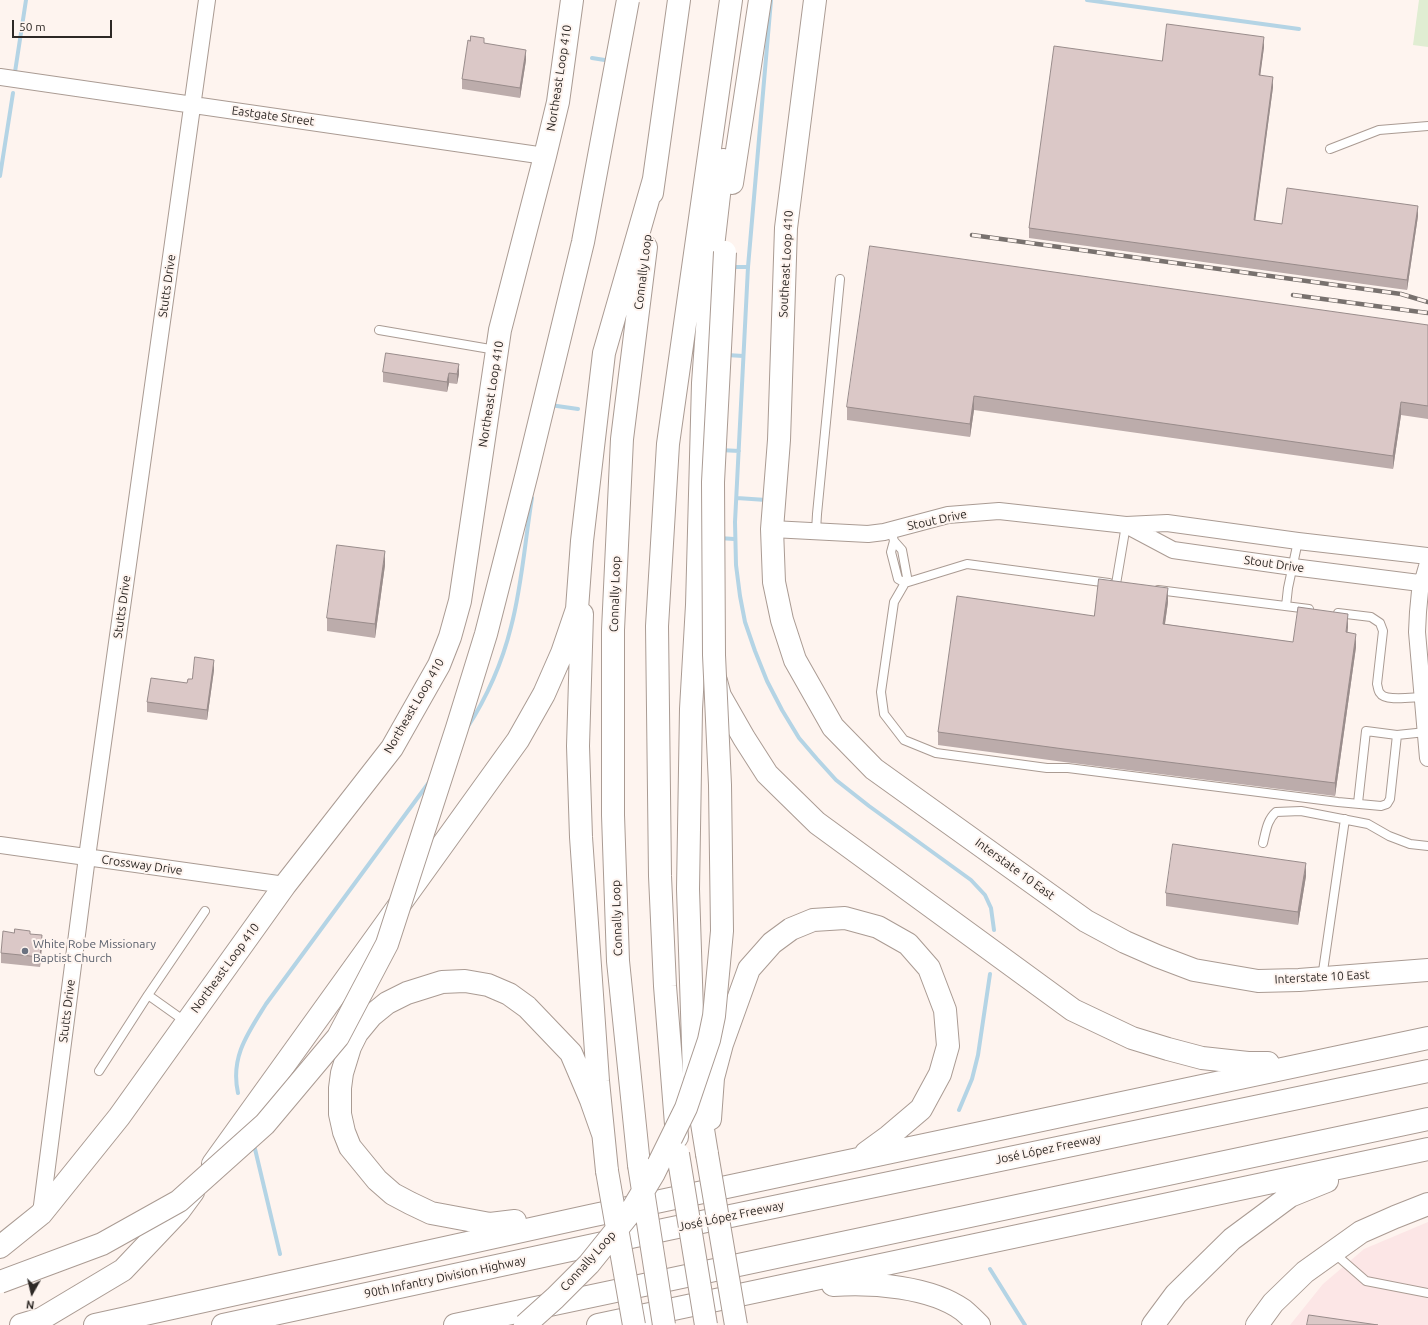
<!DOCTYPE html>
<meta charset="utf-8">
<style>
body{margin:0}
#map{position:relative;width:1428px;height:1325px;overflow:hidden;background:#fef4ef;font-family:Ubuntu,sans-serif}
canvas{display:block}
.north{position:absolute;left:12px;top:1273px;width:40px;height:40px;-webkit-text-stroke:3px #fef4ef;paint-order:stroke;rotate:188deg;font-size:11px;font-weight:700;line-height:16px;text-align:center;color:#2d2825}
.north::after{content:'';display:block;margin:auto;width:14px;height:18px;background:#2d2825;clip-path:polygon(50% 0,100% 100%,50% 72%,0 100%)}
.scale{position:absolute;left:12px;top:20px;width:100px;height:18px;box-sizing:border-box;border:2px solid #2d2825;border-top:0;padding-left:5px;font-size:12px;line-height:14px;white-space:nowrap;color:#2d2825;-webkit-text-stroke:3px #fef4ef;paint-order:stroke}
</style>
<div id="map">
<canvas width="1428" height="1325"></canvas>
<div class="north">N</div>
<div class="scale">50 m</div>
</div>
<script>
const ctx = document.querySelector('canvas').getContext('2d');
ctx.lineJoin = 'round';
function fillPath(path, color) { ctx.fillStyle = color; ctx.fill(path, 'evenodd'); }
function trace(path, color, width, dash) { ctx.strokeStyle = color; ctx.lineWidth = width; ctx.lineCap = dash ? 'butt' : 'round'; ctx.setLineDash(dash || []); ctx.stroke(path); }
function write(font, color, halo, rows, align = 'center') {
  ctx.font = font + ' Ubuntu,sans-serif'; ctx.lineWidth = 4; ctx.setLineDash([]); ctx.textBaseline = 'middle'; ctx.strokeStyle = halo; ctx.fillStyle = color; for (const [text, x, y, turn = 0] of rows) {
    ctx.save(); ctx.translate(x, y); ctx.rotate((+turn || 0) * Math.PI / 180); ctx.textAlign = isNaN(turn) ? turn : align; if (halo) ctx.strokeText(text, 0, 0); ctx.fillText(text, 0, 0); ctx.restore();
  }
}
fillPath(new Path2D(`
 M1428,1222V1325H1290L1323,1284L1364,1249Z`), '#fce6e6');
fillPath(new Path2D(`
 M1419,0H1428V47L1413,45Z`), '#e0edd2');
trace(new Path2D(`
 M771,0L748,267L735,522L736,565L740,596L745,622L755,651L767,681L782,710L799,738L817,759L836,780L869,806L971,880L985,895L991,908L994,930
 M1087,0L1299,29
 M592,58L611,61
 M15,72L26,0
 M0,176L13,93
 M731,267H748
 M727,355L743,356
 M550,405L578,409
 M720,450L739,451
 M737,498L766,500
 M719,538L734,539
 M467,728C487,697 502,663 511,627C522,586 525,540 532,498
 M238,1093C230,1057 248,1033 266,1004L430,781
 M959,1110L972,1079L978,1055L990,974
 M255,1149L280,1254
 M990,1269L1025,1325`), '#b4d4e5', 4);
const lane = new Path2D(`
 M1330,149L1379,130L1428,126
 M379,330L496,350
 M891,530L894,541L891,552L898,579L905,583L907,577L902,550L894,541
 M816,531L817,514L840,279
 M1109,583L967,564L905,583L894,602L881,692L884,714L904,740L936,753L1047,768H1068L1338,802L1381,806L1387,804L1390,799L1397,735
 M1116,584L1126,525
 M1158,590L1309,609
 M1286,606L1288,588L1298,541
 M1338,613L1371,617L1380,623L1383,631L1377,684C1378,687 1378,691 1380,693C1385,702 1413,697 1423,697
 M1358,803L1366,731L1397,735L1426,732
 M1263,843C1266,831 1267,820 1276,812L1301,811L1368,824L1389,836L1410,844L1428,846
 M1322,978L1345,819
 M186,1022L148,995L205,911
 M99,1071L148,995
 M1334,1253L1366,1281L1428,1293`);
const street = new Path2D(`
 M0,77L545,156
 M1126,525L1173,550L1293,567L1428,584
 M772,529L868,534L884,532L948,515L999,511L1126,525L1167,523L1298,541L1428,556
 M1428,563L1420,591L1418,612L1417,632L1428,758
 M0,845L285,885
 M41,1213L87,857L207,0`);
const secondary = new Path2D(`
 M815,0L786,228L779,440L772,529L774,582L782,620L795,660L833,727L874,769L1086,921L1125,942L1157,956L1194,970L1258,981L1299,980L1428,970
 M0,1247L41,1214L119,1117L285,885L392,748L439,665L450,637L460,601L500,330L545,156L558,102L572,0
 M1257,1325L1273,1303L1305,1272L1361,1232L1395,1217L1428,1204`);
const highway = new Path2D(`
 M732,183L760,0
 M652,193L679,0
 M582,614L578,746L581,837L598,1081L607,1171
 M716,681L720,696L744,738L767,774L817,823L1073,1010L1132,1038L1168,1049L1202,1058L1248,1063H1268
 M710,1119L713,1078L722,1044L749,969L772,943L791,929L813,920L845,918L878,927L908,944L929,968L945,1010L948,1046L940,1074L921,1109L888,1137L866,1153
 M677,1137L665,986L660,876L657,626L668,444L731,0
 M707,1154L694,1074L688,889L691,709L697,605L703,383L713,247L723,160
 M213,1164L518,740L544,694L562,653L577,609L582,541L604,353L654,179
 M639,1165L618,961L613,815V630L622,439L646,247
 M515,1221L490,1224L431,1213L410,1203L393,1194L377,1180L350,1147L344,1132L340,1114V1088L342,1073L350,1047L357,1033L371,1016L387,1003L407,993L442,982L465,981L488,985L509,994L527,1007L571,1053L591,1100L603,1134
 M833,1285C872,1282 931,1287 963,1310C969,1315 974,1320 979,1325
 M21,1325L41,1319L123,1270L179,1211L193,1192
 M95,1325L590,1216L1428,1038
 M223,1325L668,1229L1428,1071
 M455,1325L1428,1119
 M598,1325L1428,1149
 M1153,1325L1176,1294L1232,1239L1290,1196L1327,1181`);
trace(lane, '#aa9b93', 10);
trace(street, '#aa9b93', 18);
trace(secondary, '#aa9b93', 24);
trace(highway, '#aa9b93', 24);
trace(lane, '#fff', 8);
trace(street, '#fff', 16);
trace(secondary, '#fff', 22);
trace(highway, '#fff', 22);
const rail = new Path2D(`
 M972,235L1401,294L1428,302
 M1293,295L1428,313`);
trace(rail, '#78716e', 4.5);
trace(rail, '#fef4ef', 3, [9]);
const highwayBridge = new Path2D(`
 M678,1154L706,1325
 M707,1154L736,1325
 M639,1165L664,1325
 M607,1171L634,1325
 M0,1282L102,1244L179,1201L265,1124L338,1037L387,944L457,728L486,634L527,473L583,242L628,0
 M525,1325L555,1298L589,1264L630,1213L654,1173L686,1108L709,1040L714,1016L722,931L720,785L714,655L713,482L725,252`);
trace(highwayBridge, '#aa9b93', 24, []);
trace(highwayBridge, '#fff', 22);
fillPath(new Path2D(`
 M484,43L526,60L520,98L462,89V79Z
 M1264,47L1260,75L1273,87L1255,220L1282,224L1418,216L1407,290L1029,238V228L1162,61Z
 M1428,325V419L1401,415L1393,469L974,410L970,437L847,420V407Z
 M386,353L459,374L457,384L449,383L447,392L383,382V372Z
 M385,565L375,638L327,631V618Z
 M1168,602L1165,624L1293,642L1348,627L1347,633L1356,647L1335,796L1064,762L938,745V732Z
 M214,670L207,720L147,712V702L187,683L192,679Z
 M1306,876L1298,925L1166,906V893Z
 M30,934L42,945L40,967L1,963V953Z`), '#bcacab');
fillPath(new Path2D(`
 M1264,37V47L1259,85V75Z
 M526,50V60L520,98V88Z
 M1273,77V87L1254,230V220Z
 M1418,206V216L1407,290V280Z
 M459,364V374L457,384V374Z
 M449,373V383L447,392V382Z
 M974,396V410L970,437V424Z
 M1401,402V415L1393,469V456Z
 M385,551V565L375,638V624Z
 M1168,588V602L1163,637V624Z
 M1348,614V627L1346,646V632Z
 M1356,634V647L1335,796V783Z
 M214,660V670L207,720V710Z
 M1306,863V876L1298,925V912Z
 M42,935V945L40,967V957Z`), '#998c8b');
const building = new Path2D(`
 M1167,24L1264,37L1259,75L1273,77L1254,220L1282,224L1287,188L1418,206L1407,280L1029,228L1054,46L1162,61Z
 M471,36L484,38V43L526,50L520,88L462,79L468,40L470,41Z
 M870,246L1428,325V406L1401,402L1393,456L974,396L970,424L847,407Z
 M386,353L459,364L457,374L449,373L447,382L383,372Z
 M337,545L385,551L375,624L327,618Z
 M1099,579L1168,588L1163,624L1293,642L1298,607L1348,614L1346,632L1356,634L1335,783L1064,749L938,732L957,596L1094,616Z
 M195,657L214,660L207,710L147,702L151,678L187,683L188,679H192Z
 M1173,844L1306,863L1298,912L1166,893Z
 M15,929L30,931V934L42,935L40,957L1,953L3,931L14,933Z
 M1309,1315L1378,1325H1307Z`);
fillPath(building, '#dbc8c7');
trace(building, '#998c8b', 1);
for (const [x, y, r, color] of [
 [25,951,4,"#6b7280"]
]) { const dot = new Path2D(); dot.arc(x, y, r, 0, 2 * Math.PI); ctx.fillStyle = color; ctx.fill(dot); trace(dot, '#fef4ef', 1.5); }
write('12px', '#2d2825', '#fef4ef', [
 ["Northeast Loop 410",559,78,-81],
 ["Eastgate Street",273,116,8],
 ["Southeast Loop 410",786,264,-87],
 ["Connally Loop",643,272,-83],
 ["Stutts Drive",167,286,-82],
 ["Northeast Loop 410",491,394,-81],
 ["Stout Drive",937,520,-12],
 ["Stout Drive",1274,564,8],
 ["Connally Loop",615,594,-88],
 ["Stutts Drive",122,607,-82],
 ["Northeast Loop 410",414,706,-60],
 ["Crossway Drive",142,865,8],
 ["Interstate 10 East",1015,869,36],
 ["Connally Loop",617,918,-92],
 ["Northeast Loop 410",225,968,-54],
 ["Interstate 10 East",1322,977,-3],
 ["Stutts Drive",67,1011,-83],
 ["José López Freeway",1048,1149,-12],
 ["José López Freeway",731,1216,-12],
 ["Connally Loop",588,1261,-48],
 ["90th Infantry Division Highway",445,1277,-12]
]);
write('12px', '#5b616d', '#fef4ef', [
 ["White Robe Missionary",33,944],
 ["Baptist Church",33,958]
], 'left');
</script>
